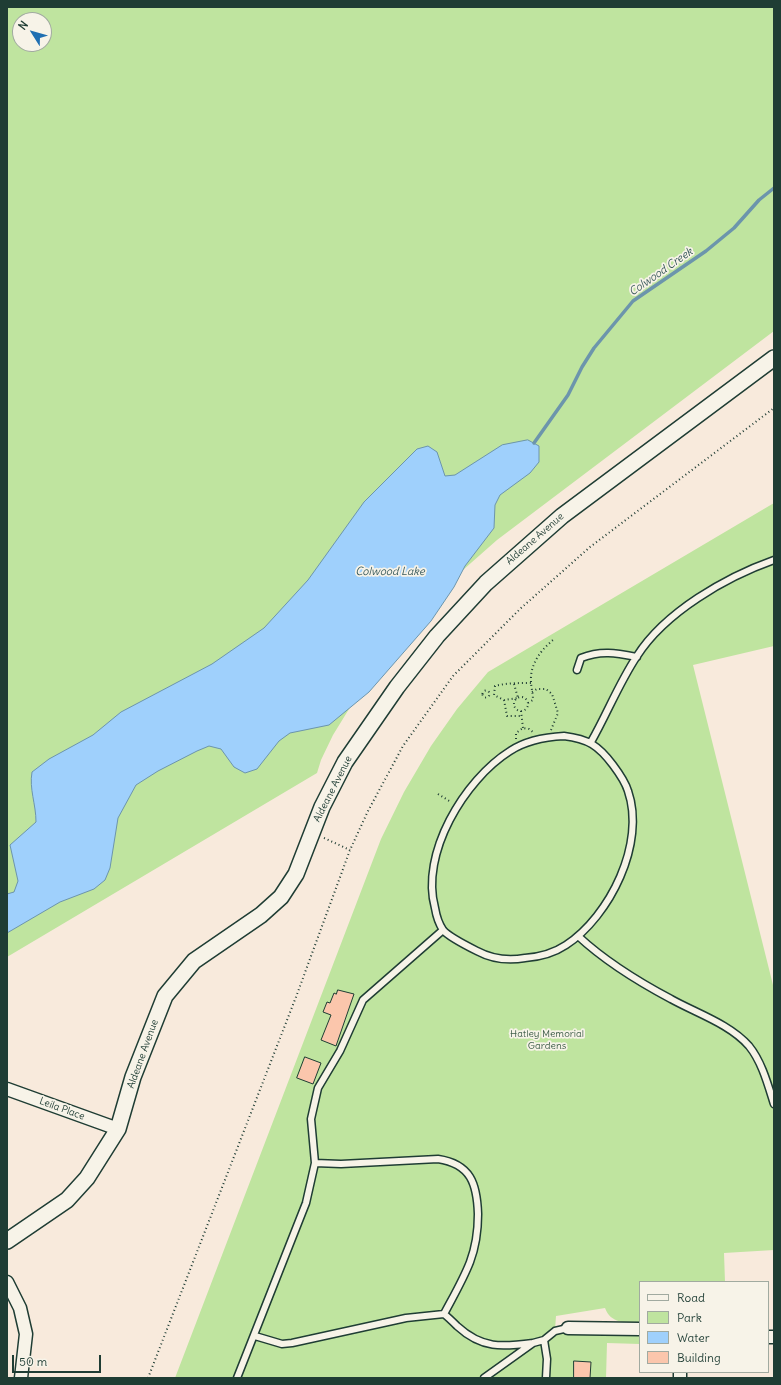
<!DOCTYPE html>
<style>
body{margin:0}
#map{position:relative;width:781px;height:1385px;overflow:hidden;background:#f8eadc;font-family:Delius,sans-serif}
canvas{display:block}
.frame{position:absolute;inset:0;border:8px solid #1f3d34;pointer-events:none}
.legend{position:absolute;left:639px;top:1281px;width:130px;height:92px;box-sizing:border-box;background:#f7f3e8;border:1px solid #a1aaa0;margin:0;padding:5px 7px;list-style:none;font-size:12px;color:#1f3d34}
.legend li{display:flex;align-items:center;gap:8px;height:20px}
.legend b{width:20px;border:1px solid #a1aaa0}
.north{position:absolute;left:12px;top:12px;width:40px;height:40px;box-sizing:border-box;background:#f7f3e8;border:1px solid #a1aaa0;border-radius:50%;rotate:307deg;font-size:11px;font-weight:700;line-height:16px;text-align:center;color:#1f3d34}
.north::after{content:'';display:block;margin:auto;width:14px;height:18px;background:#1f6fb2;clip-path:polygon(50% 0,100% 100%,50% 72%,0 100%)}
.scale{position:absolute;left:12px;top:1355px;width:89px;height:18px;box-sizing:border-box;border:2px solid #1f3d34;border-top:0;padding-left:5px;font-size:12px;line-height:14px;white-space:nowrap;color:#1f3d34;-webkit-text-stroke:3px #f7f3e8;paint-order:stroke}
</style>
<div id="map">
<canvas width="781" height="1385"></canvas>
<div class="frame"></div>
<ul class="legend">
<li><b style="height:5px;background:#f7f3e8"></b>Road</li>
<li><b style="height:11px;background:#bfe49f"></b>Park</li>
<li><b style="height:11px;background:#9fd0fc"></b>Water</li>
<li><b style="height:11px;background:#fbc6ac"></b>Building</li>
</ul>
<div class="north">N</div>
<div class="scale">50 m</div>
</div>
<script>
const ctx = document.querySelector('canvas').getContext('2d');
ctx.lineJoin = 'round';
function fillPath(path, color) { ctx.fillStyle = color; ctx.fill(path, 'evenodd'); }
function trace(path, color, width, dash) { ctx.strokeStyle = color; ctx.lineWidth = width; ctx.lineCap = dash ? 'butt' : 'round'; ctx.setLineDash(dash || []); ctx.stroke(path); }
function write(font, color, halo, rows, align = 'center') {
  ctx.font = font + ' Delius,sans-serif'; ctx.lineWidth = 3.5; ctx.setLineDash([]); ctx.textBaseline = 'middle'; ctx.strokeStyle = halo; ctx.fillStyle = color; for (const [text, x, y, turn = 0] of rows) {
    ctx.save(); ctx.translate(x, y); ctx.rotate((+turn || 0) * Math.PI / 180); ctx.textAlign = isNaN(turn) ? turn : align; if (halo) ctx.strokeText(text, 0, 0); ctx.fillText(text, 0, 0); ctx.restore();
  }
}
fillPath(new Path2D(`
 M7,7H774V331L497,540L446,585L365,683L333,735L321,760L317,773L7,957ZM20,20H44V44H20Z
 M774,503V646L693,665L774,989V1250L724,1253L725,1282H640V1323C625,1322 611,1324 605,1308L556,1316L555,1330L640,1333V1344L607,1343L606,1378H175L381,839L404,792L431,746L457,709L488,672Z`), '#bfe49f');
const water = new Path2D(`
 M528,440L539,446V462L530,473L500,495L495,505L494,528L465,566L454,587L431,621L369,692L329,725L290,733L279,741L257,769L245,773L234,767L221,749L209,746L197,751L158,771L136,785L118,818L110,868L105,880L94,889L60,902L7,933V894L14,892L18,881L10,845L36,822C36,804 29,789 32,772L49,759L93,735L121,712L212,664L264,628L308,580L364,502L417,449L428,446L437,452L445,476L455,475L502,445Z`);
fillPath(water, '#9fd0fc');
trace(water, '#6c95ac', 1);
trace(new Path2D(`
 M534,443L568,395L582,367L594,348L633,301L706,251L734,228L759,200L774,188`), '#6c95ac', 3.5);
const building = new Path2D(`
 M338,990L354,994L336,1046L321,1040L331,1015L323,1012L327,1002L330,1003L334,993L336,994Z
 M305,1057L321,1063L313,1084L297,1078Z
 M574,1361L591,1362L590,1378H574Z`);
fillPath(building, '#fbc6ac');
trace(building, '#1f3d34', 1);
const service = new Path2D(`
 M577,670L581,658C601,650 616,653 637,657
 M564,736C588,739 598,745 613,765C619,773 625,781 628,791C646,843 610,916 566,945C554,953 539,957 525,958C508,961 492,959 477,951C469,947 448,936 443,930C439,924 436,914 435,908C420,854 464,780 510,751C525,741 545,737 564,736Z
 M591,742C607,714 619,683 637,656C665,612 726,577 774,560
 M578,936C606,962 637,981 671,999C696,1013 730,1024 749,1046C762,1062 768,1085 774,1104
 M315,1163L341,1164L438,1159C471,1164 477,1184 478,1214C478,1230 476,1246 470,1262C463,1280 453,1297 444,1314
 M255,1336L282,1344L292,1343L406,1318L444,1314C449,1318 453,1322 457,1326C482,1349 502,1347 533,1343
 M544,1340L555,1331L568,1328
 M237,1378L306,1203L315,1163L311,1119L318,1088L340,1051L363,1000L443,930
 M484,1378L533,1343L544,1340L547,1359L546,1378`);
const minor = new Path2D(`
 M7,1089L118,1129
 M7,1282L20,1308L26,1334L21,1378
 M568,1328L640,1329
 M768,1337H774
 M680,1378V1372`);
const tertiary = new Path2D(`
 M7,1241L67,1200L87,1178L118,1129L133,1077L165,996L194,961L261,915L281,897L296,874L322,807L345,762L397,687L437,636L486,583L562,516L774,358`);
trace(service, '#1f3d34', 9);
trace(minor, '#1f3d34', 15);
trace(tertiary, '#1f3d34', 18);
trace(new Path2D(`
 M514,684L518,698L504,700L494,695L495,686C506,683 519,683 531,683
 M482.5 694a3.5 3.5 0 1 1 7 0a3.5 3.5 0 1 1-7 0Z
 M532,692L537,689H546L552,694L558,713L551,730
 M514 704a7 7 0 1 1 14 0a7 7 0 1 1-14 0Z
 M504,700L507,716H521
 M528,703L533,700C533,693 531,687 531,681C530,664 541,650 553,640
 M521,711L523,728
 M516,739V733L523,728L529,729L533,732
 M438,794L451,802
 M324,838L350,850
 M148,1378L296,997L350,850L368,811L403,746L453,676L520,609L590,547L774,408`), '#1f3d34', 2, [1, 3]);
trace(service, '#f7f3e8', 6);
trace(minor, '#f7f3e8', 12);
trace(tertiary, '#f7f3e8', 15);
write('10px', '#1f3d34', '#f7f3e8', [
 ["Aldeane Avenue",535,539,-41],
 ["Aldeane Avenue",333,789,-63],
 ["Aldeane Avenue",143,1054,-70],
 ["Leila Place",62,1109,20]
]);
write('10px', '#3f5e49', '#f7f3e8', [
 ["Hatley Memorial",547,1034],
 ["Gardens",547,1046]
]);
write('italic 11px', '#395a5c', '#f7f3e8', [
 ["Colwood Creek",661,272,-35],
 ["Colwood Lake",390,572]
]);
</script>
